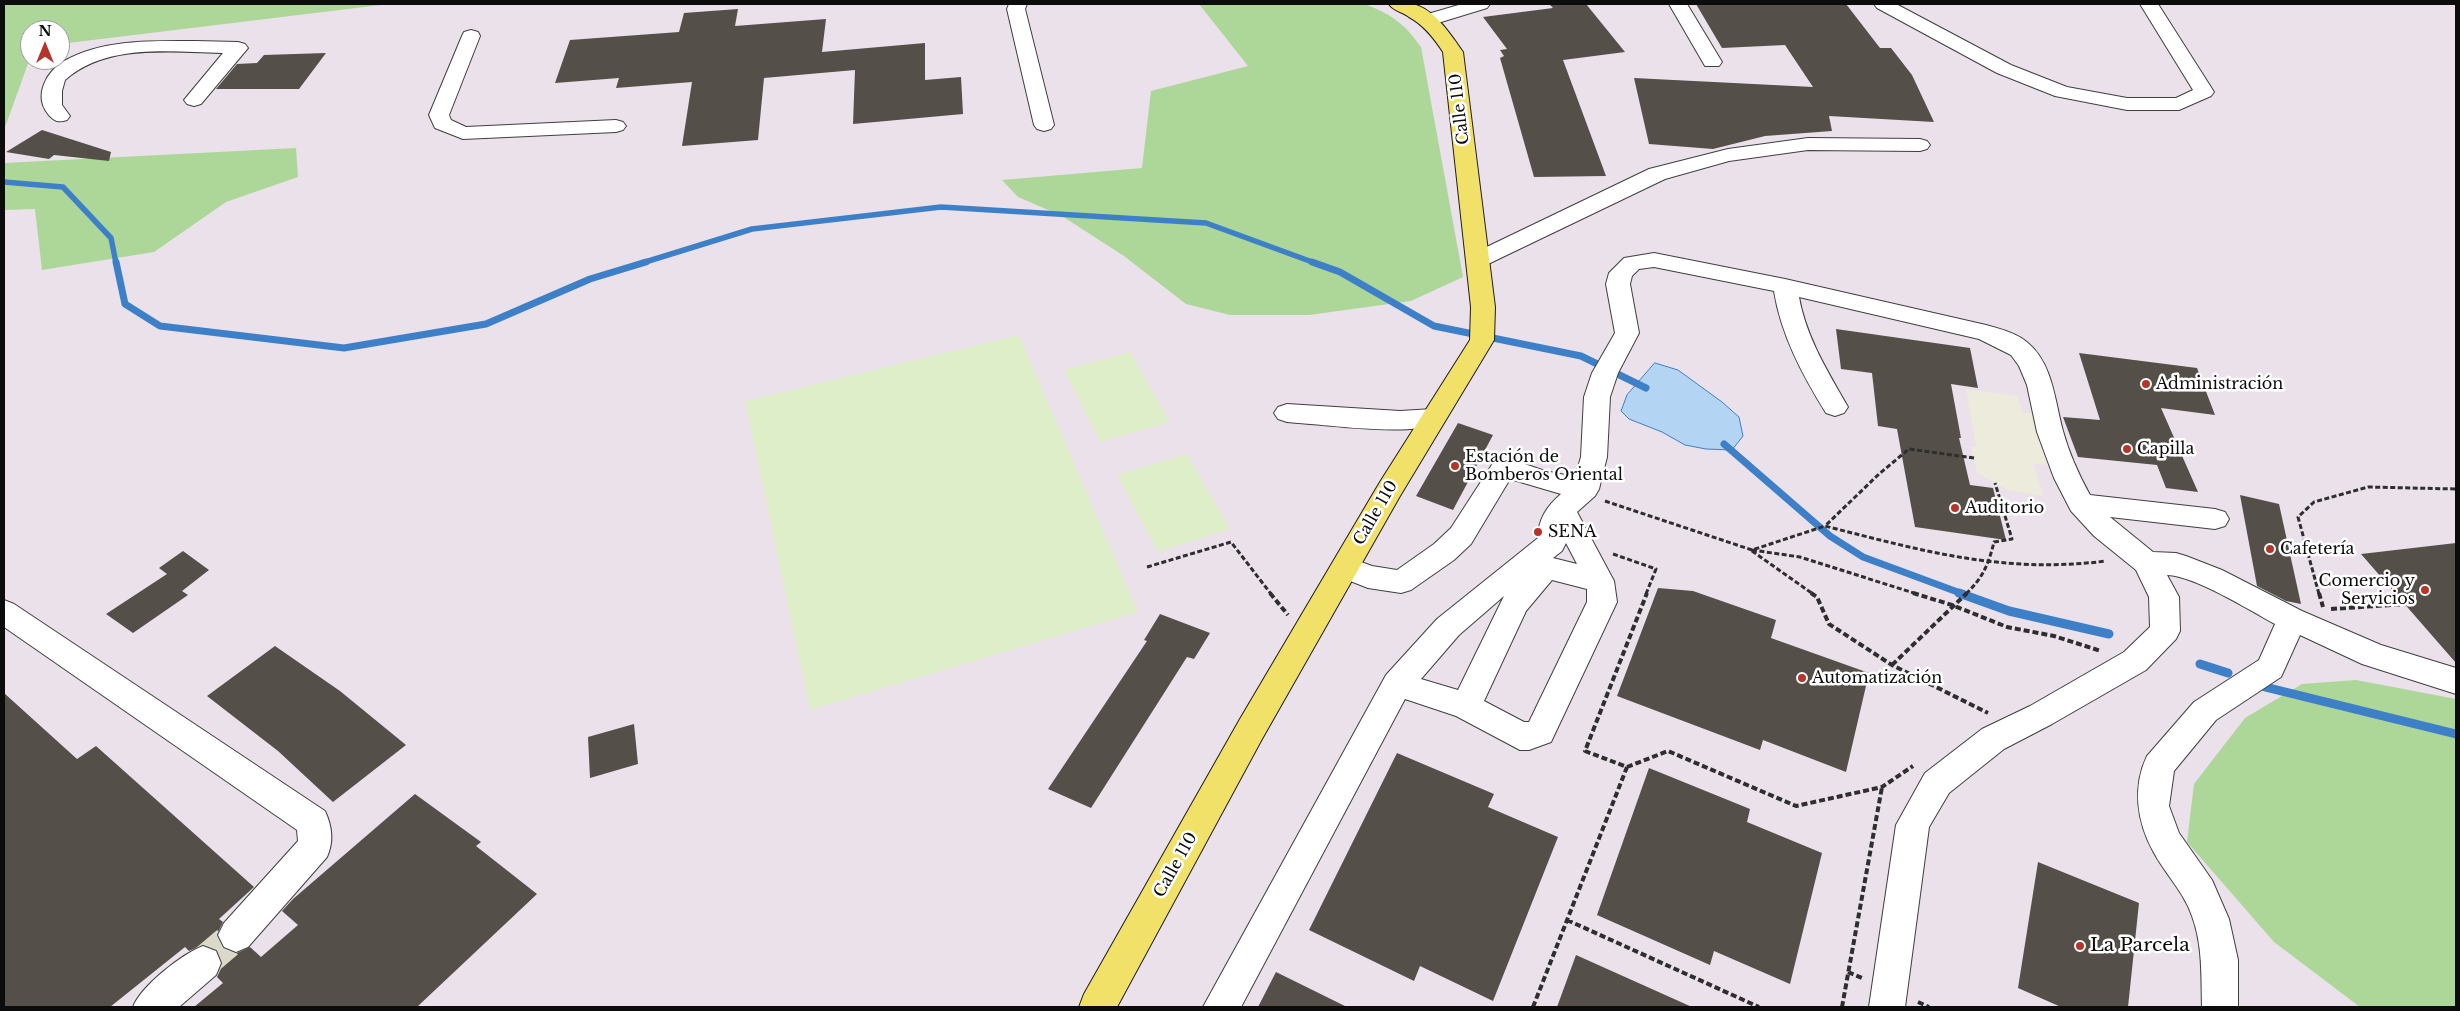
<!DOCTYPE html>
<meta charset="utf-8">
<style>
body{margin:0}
#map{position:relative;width:2460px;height:1011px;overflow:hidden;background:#fefdec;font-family:"Libre Baskerville",serif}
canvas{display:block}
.frame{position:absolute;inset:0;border:5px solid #0c0c0c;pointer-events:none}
.north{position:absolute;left:20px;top:20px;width:50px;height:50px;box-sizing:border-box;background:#fff;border:1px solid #9e9e9e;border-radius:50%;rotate:0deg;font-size:14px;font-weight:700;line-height:20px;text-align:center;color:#0c0c0c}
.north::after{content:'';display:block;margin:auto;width:18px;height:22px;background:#b5352b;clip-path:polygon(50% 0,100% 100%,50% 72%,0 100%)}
</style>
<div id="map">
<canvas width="2460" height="1011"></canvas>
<div class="frame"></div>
<div class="north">N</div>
</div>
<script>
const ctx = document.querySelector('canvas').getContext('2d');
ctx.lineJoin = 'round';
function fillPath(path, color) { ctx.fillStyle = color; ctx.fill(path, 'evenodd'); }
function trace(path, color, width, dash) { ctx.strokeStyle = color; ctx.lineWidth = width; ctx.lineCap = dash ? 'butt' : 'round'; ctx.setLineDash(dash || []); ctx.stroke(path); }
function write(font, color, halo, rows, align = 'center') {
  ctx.font = font + ' "Libre Baskerville",serif'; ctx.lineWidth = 5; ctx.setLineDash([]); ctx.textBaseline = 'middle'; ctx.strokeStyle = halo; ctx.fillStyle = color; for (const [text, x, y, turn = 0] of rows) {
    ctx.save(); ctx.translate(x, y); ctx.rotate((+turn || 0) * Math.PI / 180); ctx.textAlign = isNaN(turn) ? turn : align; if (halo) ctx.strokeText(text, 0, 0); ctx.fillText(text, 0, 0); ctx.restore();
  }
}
fillPath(new Path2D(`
 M4,4H2456V1007H4ZM30,30H60V60H30Z`), '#ebe1eb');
fillPath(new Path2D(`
 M4,4H389L60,44V30H30V58L4,130Z
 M1199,4H1365C1392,15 1404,23 1421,47L1463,277L1411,301L1309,315H1230L1186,304L1124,256L1062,216L1018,197L1002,180L1142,168L1151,91L1248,66Z
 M296,148L298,177L226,202L154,252L42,270L35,209L4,210V163Z
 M2356,680L2456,699V1007H2360L2274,942L2187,842L2194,784L2245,718L2302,684Z`), '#acd798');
fillPath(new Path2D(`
 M1019,335L1138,612L810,710L745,401Z
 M1130,352L1170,422L1100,442L1064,370Z
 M1187,454L1230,529L1158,552L1117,475Z`), '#ddeec9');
fillPath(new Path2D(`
 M1966,389L2017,396L2023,413L2037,414L2050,466L2033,463L2043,496L2008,490L1977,473L1971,447L1976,446Z`), '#edebdc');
const water = new Path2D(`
 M1655,363L1678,370L1722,402L1739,417L1743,436L1732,450L1706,449L1685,445L1662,432L1629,419L1621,411L1627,395Z`);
fillPath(water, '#b3d4f3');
trace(water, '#3e80c7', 1);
trace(new Path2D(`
 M4,182L63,187L111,238L116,263
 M642,263L752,229L941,207L1206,223L1315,263`), '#3e80c7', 5.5);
trace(new Path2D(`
 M116,262L125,304L160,326L344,348L486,324L590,279L646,262
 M1312,262L1340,272L1434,326L1581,356L1646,388
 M1724,444L1830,536L1863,557L1963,594`), '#3e80c7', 7);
trace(new Path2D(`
 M1959,593L2009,611L2109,634
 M2200,664L2228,673
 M2265,687L2456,734`), '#3e80c7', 9);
fillPath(new Path2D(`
 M1549,4H1586L1625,52L1563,60L1606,176L1534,177L1500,58L1504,56L1500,50L1507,49L1483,17L1553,8Z
 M1696,4H1846L1880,48H1891L1912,75L1934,122L1829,116L1832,131L1765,136L1713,149L1649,144L1634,78L1813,87L1785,45L1722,48Z
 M738,9L735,26L826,19L822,52L925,43V80L961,77L963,114L853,124L855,70L764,78L758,140L682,146L692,82L616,88L619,78L555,83L570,40L679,32L684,13Z
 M326,53L299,89H216L237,64L257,63L264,55Z
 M42,130L111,152L109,161L54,155L49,159L6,152Z
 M1836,329L1970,348L1978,388L1951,384L1961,438H1959L1970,485L1993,488L2006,540L1915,527L1897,429L1878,426L1872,373L1841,369Z
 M2079,353L2197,368L2215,415L2161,408L2198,492L2166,488L2157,465L2078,457L2063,417L2100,420Z
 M1458,423L1493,435L1453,510L1416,496Z
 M2240,495L2279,504L2301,604L2286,601L2257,586Z
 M2456,543V663L2361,554Z
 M183,551L209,570L182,591L188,595L133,633L106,614L167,574L159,568Z
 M1658,588L1693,591L1776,620L1771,638L1869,673L1846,772L1763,740L1760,750L1617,696Z
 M1160,614L1210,633L1194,659L1187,657L1091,808L1048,789L1147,641L1144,640Z
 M275,646L340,691L406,745L333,802L278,751L207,696Z
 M4,693L77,759L96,746L254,887L219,919L223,922L216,936L222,948L235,954L250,947L261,957L298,925L282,911L293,899L415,794L481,842L476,846L537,894L417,1007H194L223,983L217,977L223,964L218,950L204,944L189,951L185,947L110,1007H4Z
 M634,724L638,764L590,778L588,737Z
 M1397,753L1494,794L1488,807L1558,837L1493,1001L1420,966L1414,981L1309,930Z
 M1649,768L1750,809L1747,822L1822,853L1790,984L1714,951L1710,965L1597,915Z
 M2038,862L2139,903L2128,1007H2061L2018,988Z
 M1576,955L1692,1007H1557Z
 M1276,972L1347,1007H1258Z`), '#544f49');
trace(new Path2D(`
 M203,963L236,935`), '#dad9ca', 32, [32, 16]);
const minor = new Path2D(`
 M1009,4H1027L1025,9L1054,125L1051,129L1044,131L1037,129L1034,125L1007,9Z
 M1462,4H1490L1487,8L1428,26L1421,24L1419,20L1421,16Z
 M1669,4H1687L1722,62L1719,66H1705Z
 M1874,4H1896L2011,65L2067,87L2127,98H2176L2193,90L2140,4H2158L2214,92L2211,96L2179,110H2127L2055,96L1997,73L1877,8Z
 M471,30L478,32L480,36L449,115L451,120L466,127L616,120L623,122L626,126L623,130L616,132L463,139L435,128L429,115L462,36L464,32Z
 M195,41L238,42L245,44L248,48L201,104L194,106L187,104L184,100L223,53C171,52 107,43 65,80L62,91V105L70,116L67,120C58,123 54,121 48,114C33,95 47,70 66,60C104,39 153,41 195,41Z
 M1808,138L1920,139L1927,141L1930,145L1927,149L1920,151L1808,150L1729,161L1665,179L1486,265L1478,267L1470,265L1466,260L1470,255L1649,169L1728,149Z
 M1654,253L1785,279L1986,325C2000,329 2017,333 2028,343C2053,364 2055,402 2063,431C2069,453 2079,475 2090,495L2215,509L2225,512L2229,519L2225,526L2215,529L2110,517L2153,552L2176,553L2186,556L2222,570L2302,611L2381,645L2456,668V694L2362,664L2300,635L2281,677L2216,720L2174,771L2169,806L2179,833L2212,880L2229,919L2238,960V1007H2202C2201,976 2203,946 2192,916C2184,892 2165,874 2153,851C2137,822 2132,787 2147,756L2194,702L2259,660L2275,624C2249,610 2195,576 2167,575L2179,597L2180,631L2176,639L2146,670L2052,724L2004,749L1949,793L1929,827L1905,1007H1869L1896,825L1925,773L1982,729L2030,706L2124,652L2150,627L2149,597L2136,570L2094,536L2071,511L2054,478L2037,432L2027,385L2019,366L2011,355L1979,339L1799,297C1806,337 1828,372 1848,407L1844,413L1835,416L1826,413C1803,376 1781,335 1774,291L1654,267L1639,269L1632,276L1630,284L1639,333L1618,373L1610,397L1607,457L1599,489L1595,496L1577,512L1614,581L1617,602L1551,742L1529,750H1520L1456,716L1405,699L1241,1007H1203L1386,675L1437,619L1538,538C1538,519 1547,506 1561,494L1510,479L1471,544L1454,560L1411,590L1401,593L1368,588L1335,575L1331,567L1335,559L1345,556L1372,566L1397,570L1434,544L1451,528L1495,460L1504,457L1545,471L1575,477L1581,457L1584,397L1592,373L1615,333L1606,284L1609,273L1624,258ZM1566,543L1577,564L1553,558L1562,551ZM1552,580L1587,589V602L1529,722H1524L1484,701L1526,611ZM1504,596L1458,690L1421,679L1459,635Z
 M1287,404L1400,411L1433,409L1442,412L1446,418L1442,424C1403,436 1330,425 1287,422L1278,419L1274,413L1278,407Z
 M4,600L14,604L325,811C332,826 334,842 327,857L248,947L236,952L224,947L218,935L224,923L298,841L297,830L4,627Z
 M203,946L216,951L221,963L216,975L179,1007H133C141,986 182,954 203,946Z`);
const major = new Path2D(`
 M1389,4C1396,4 1405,2 1412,4C1434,8 1451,35 1463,52L1495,307L1494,340L1400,496L1262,739L1117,1007H1079L1084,994L1240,719L1380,482L1470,340L1471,307L1443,52C1434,38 1424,25 1409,17C1403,12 1393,11 1389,4Z`);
trace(minor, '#3f3f3f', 2);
trace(major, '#1d1d1d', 2);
trace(new Path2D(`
 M1974,458L1909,449L1879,474L1825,526C1923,551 2003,574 2106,561
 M1605,501L1752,550L1825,526
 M1752,550L1800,557L1917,594
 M1752,551L1813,594
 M1613,554L1656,569L1646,594
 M1147,567L1231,542L1271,594
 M1966,594C1983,577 1988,566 1994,542L2012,539L1995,483
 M2319,594L2298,517L2314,502L2368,487L2456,489`), '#2e2e2e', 3, [5, 2.5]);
trace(new Path2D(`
 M1270,593L1288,615
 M1811,593L1817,597L1829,624L1892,665L1988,713
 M1913,593L1952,605L2007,627L2054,636L2101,651
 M2319,593L2323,607
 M2331,609L2406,604
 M1892,665L1967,593
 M1627,767L1668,751L1796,806L1882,787L1913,766
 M1567,920L1759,1007
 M1848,972L1862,978
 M1918,1002L1929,1007
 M1533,1007L1627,767L1585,751L1647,593
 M1842,1007L1882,787`), '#2e2e2e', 4, [6, 3]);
fillPath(minor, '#fff');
fillPath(major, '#f2e168');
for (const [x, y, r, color] of [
 [2146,384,5,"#b5352b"],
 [2127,449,5,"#b5352b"],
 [1455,466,5,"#b5352b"],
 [1955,508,5,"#b5352b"],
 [1538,532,5,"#b5352b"],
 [2270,549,5,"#b5352b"],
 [2425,590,5,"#b5352b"],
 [1802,678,5,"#b5352b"],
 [2080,946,5,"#b5352b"]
]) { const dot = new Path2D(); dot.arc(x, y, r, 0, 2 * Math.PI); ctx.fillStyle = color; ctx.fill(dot); trace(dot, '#fff', 2); }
write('16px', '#0c0c0c', '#fff', [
 ["Calle 110",1460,109,-97],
 ["Calle 110",1376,513,-60],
 ["Calle 110",1176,865,-61]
]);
write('16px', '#0c0c0c', '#fff', [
 ["Administración",2156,384],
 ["Capilla",2137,449],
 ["Estación de",1465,457],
 ["Bomberos Oriental",1465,475],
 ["Auditorio",1965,508],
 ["SENA",1548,532],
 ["Cafetería",2280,549],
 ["Comercio y",2415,581,"right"],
 ["Servicios",2415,599,"right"],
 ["Automatización",1812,678]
], 'left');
write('19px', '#0c0c0c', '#fff', [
 ["La Parcela",2090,946]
], 'left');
</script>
